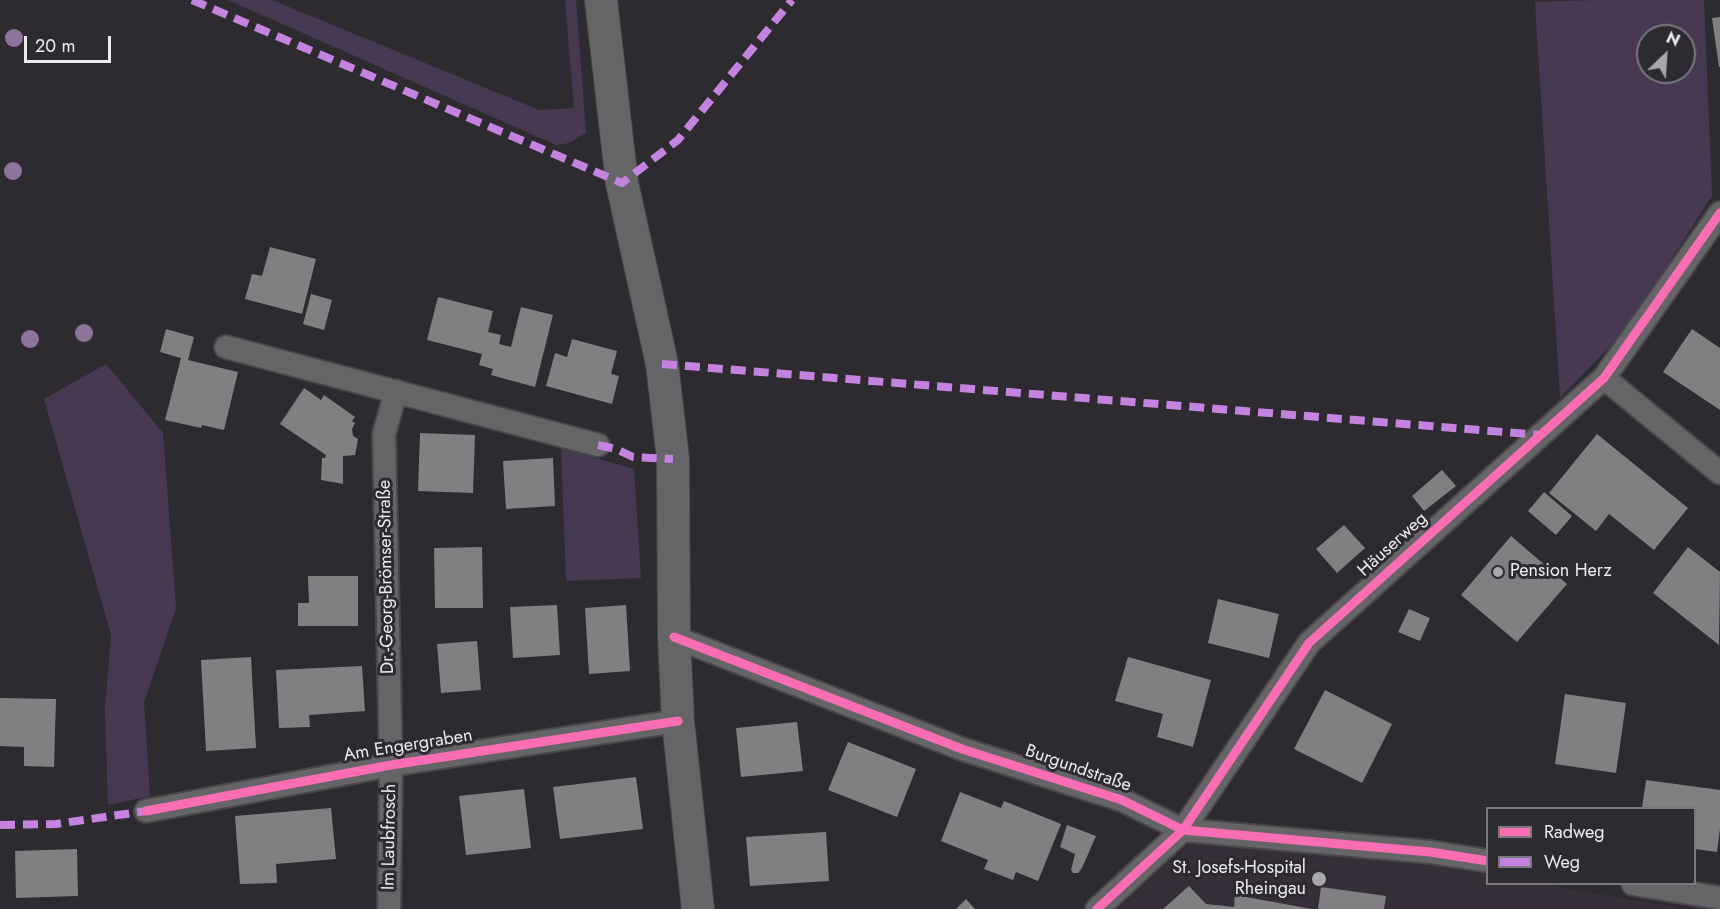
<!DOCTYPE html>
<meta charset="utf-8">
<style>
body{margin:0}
#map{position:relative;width:1720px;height:909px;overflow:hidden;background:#2e2b30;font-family:Jost,sans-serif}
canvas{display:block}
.legend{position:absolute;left:1486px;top:807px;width:210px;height:78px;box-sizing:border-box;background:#2e2a31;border:2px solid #7a777d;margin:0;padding:8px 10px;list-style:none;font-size:18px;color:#edeaef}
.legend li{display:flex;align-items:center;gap:12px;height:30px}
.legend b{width:30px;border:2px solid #7a777d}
.north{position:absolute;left:1636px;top:24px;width:60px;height:60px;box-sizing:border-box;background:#2e2a31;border:2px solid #7a777d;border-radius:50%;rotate:25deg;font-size:16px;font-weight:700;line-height:24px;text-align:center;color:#edeaef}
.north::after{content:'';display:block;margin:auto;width:21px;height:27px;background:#aaa7ac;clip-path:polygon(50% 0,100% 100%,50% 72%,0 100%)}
.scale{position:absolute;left:24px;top:36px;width:87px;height:27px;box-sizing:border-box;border:3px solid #edeaef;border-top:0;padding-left:8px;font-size:18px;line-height:21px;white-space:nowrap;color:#edeaef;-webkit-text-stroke:4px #2e2a31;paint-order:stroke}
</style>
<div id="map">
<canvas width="1720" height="909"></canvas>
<ul class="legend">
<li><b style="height:8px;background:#f96db3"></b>Radweg</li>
<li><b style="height:8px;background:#c483df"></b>Weg</li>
</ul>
<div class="north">N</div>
<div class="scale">20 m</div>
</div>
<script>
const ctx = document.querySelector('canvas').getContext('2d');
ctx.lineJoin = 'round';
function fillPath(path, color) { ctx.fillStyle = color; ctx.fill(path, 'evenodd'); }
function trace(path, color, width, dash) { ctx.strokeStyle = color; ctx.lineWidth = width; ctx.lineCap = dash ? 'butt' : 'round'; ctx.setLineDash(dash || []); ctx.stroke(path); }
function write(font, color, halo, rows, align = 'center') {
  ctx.font = font + ' Jost,sans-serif'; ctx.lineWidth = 6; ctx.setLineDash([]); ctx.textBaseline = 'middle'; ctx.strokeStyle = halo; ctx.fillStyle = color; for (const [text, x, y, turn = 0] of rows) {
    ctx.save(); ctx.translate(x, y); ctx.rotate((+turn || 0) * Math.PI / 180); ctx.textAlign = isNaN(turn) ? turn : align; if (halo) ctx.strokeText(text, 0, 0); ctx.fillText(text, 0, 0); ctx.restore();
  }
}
fillPath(new Path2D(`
 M1192,842L1442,866L1487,874L1488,884H1541L1687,909H1117Z`), '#362f3a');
fillPath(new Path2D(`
 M228,0H272L539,110L574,108L565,0H576L586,133L569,143L556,145Z
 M1596,0H1704L1712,196L1626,330L1560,398L1535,2ZM1648,36H1684V72H1648Z
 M106,364L163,433L176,608L144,702L150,796L108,805L105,709L111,635L44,399Z
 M561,448L634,469L641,578L566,581Z`), '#473952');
fillPath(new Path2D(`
 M1720,17V67H1719L1712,18Z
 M270,247L316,259L302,314L245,299L252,274L262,276Z
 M311,294L332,300L324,330L303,324Z
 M438,297L493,311L488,332L501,335L499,344L511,347L521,307L553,315L535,387L491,375L493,369L479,365L482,354L427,340Z
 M166,329L194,337L188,360L238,372L224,430L202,425L201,428L165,420L181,358L160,352Z
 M1692,329L1720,348V410L1663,372Z
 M572,339L617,351L611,374L619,376L612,404L546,386L555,353L567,357Z
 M304,388L321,400L324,395L355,417L352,421L355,423L352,429L353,436L358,439L355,455L343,456V484L321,480L322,458H325L326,455L280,424Z
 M420,433L475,435L473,493L418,491Z
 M1597,434L1688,508L1654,550L1609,514L1596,531L1549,493Z
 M553,458L555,506L506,509L503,461Z
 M1442,470L1456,486L1424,511L1412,496Z
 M1544,492L1572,516L1556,535L1528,511Z
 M1344,525L1365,548L1337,573L1316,549Z
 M1511,536L1567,584L1517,642L1461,595Z
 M482,547L483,608H435L434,548Z
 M1688,547L1720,572L1719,645L1653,593Z
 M308,576H358V626H298V603H309Z
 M1218,599L1279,614L1269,658L1208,643Z
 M557,605L560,655L513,658L510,607Z
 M626,605L630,671L589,674L585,608Z
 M1409,609L1430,618L1420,641L1398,632Z
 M477,641L481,690L441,693L437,644Z
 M251,657L256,748L206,751L201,660Z
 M1128,657L1211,680L1193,747L1157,737L1163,714L1115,701Z
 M362,666L365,711L309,715L310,727L279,728L276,670Z
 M1325,690L1392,724L1362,783L1294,749Z
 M1565,694L1626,703L1616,773L1555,764Z
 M0,698L56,699L54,767L24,766V747L0,746Z
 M797,722L803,771L741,777L736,728Z
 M848,742L916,769L897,817L828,790Z
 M636,777L643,829L560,839L553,787Z
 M1646,780L1720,790V829L1717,852L1695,849V808H1642Z
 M524,789L531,848L466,855L459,796Z
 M960,792L1001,808L1004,801L1061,824L1038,881L1016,872L1013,880L984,869L988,860L941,841Z
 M331,808L336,859L276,864L277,883L240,884L235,816Z
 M1067,825L1096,836L1082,868L1078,873H1073L1071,870L1075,854L1060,847Z
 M826,832L829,881L750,886L746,837Z
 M77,849L78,896L16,898L15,851Z
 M1189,886L1206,904L1234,907L1235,895L1312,909H1163Z
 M1321,887L1386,896L1384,909H1318Z
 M966,899L975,909H956Z`), '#807f82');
const minor = new Path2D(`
 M226,347L598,445
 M1604,378L1720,473
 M674,637L962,749L1122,800L1183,830L1430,852L1488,861
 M146,811L391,765L678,721
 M1633,884L1720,898
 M389,909L391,765L384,434L396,391
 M1097,909L1183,830L1309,643L1604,378L1720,213`);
const secondary = new Path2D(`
 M601,0L622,183L662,364L673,459L674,637L678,721L698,909`);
trace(minor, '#4a474b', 26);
trace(secondary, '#4a474b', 34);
trace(minor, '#656466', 22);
trace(secondary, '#656466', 32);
trace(new Path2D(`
 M192,0L622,183L678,140L792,0
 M662,364L1541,435
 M598,445L616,449L633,457L673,459
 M0,825L56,824L146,811`), '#c483df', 8, [15, 8]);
trace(new Path2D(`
 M674,637L962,749L1122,800L1183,830L1430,852L1488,861
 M146,811L391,765L678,721
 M1097,909L1183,830L1309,643L1604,378L1720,213`), '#f96db3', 9);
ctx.fillStyle = '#8c759d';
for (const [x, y] of [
 [14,38],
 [13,171],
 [84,333],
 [30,339]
]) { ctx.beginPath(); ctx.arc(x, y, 9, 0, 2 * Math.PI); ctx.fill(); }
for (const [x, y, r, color] of [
 [1498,572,6,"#aaa7ac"],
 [1319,879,8,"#aaa7ac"]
]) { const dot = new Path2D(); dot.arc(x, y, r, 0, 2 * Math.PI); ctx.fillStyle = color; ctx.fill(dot); trace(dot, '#2e2a31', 2); }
write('18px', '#edeaef', '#2e2a31', [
 ["Häuserweg",1393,545,-42],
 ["Dr.-Georg-Brömser-Straße",387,577,-91],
 ["Am Engergraben",408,746,-9],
 ["Burgundstraße",1078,769,19],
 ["Im Laubfrosch",390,837,-89]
]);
write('18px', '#edeaef', '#2e2a31', [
 ["Pension Herz",1510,572],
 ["St. Josefs-Hospital",1306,869,"right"],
 ["Rheingau",1306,890,"right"]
], 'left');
</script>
